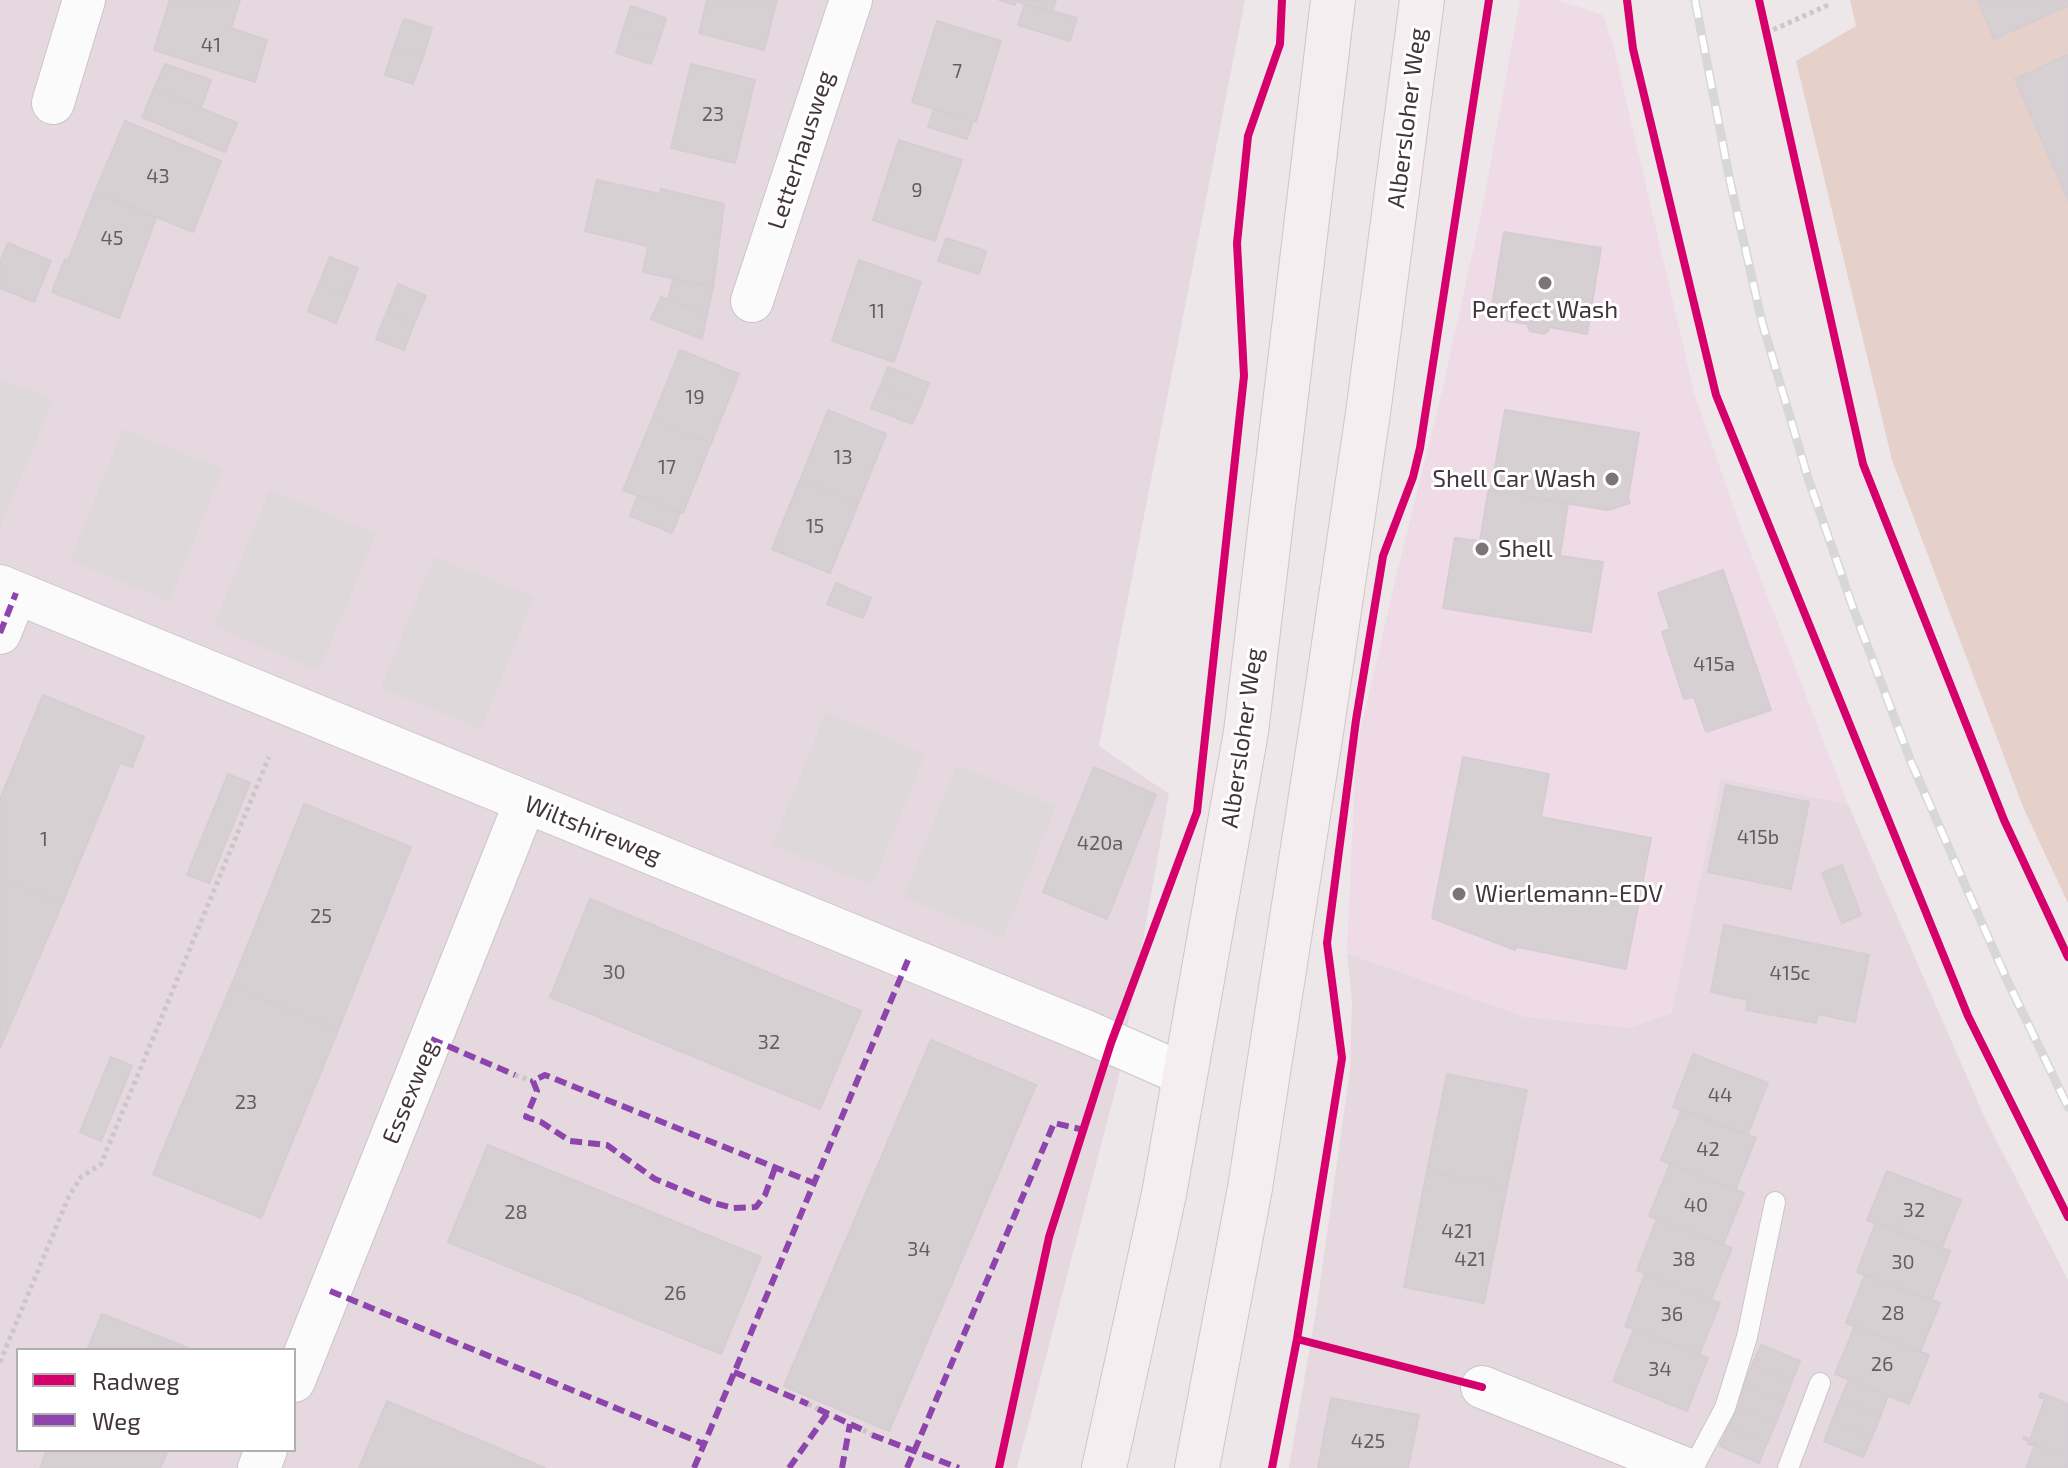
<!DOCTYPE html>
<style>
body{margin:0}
#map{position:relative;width:2068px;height:1468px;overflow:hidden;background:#ede7ea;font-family:"Exo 2",sans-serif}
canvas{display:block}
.legend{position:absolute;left:16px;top:1348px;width:280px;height:104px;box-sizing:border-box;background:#fff;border:2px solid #b3aeb1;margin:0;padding:10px 14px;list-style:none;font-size:24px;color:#42353c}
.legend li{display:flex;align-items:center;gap:16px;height:40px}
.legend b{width:40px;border:2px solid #b3aeb1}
</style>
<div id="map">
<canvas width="2068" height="1468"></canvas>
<ul class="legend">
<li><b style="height:10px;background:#d6006c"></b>Radweg</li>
<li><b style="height:10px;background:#8e44ad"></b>Weg</li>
</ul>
</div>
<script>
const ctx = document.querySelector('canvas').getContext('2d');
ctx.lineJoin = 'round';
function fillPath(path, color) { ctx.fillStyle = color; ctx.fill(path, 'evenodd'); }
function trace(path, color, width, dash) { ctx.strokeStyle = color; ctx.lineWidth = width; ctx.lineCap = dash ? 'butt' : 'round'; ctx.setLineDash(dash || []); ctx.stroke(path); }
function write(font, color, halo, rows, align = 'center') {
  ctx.font = font + ' "Exo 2",sans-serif'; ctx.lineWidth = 6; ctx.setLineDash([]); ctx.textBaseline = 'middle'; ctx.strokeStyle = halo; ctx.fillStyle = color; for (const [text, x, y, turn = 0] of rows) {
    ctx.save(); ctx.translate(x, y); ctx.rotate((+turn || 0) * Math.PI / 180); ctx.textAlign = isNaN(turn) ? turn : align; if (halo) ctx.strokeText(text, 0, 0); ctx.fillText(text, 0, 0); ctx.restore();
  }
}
fillPath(new Path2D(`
 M0,0H1245L1099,746L1169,794L1118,1080L1017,1468H0ZM18,1350H294V1450H18Z
 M1721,778L1848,804L1985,1118L2068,1280V1468H1289L1317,1305L1350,1069L1352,1002L1347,953L1526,1017L1671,1013Z`), '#e5d9df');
fillPath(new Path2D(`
 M1520,0H1557L1603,15L1613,44L1694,392L1738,520L1848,804L1721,778L1671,1013L1630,1028L1526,1017L1347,953L1356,750L1392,594L1443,387L1483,205Z`), '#efdbe6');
fillPath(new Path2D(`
 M1850,0H2068V903L2023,807L1892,460L1796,61L1856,26Z`), '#e6d1ca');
fillPath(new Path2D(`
 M0,378L53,400L0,528Z
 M123,429L223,469L169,602L70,560Z
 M270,490L376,534L319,671L213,626Z
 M434,557L534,597L481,729L381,688Z
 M826,712L925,754L872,886L772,845Z
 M957,765L1056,806L1003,938L903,897Z`), '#ded8db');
const building = new Path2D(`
 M170,0H240L231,28L267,40L255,82L154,50Z
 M707,0H777L764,50L699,33Z
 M999,0H1056L1052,13L1016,1L1015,5Z
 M1978,0H2068V6L1994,39Z
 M1025,4L1077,18L1070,41L1018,25Z
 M631,6L666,18L659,41L623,30Z
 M404,19L432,28L423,57L394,47Z
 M937,21L1001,41L976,122L912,102Z
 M623,30L659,41L651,64L616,53Z
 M394,47L423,57L413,84L385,75Z
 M2068,55V200L2015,79Z
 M165,64L211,80L201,108L154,89Z
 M691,64L755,80L735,163L671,148Z
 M154,89L237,123L225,152L142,117Z
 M934,108L973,121L967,139L928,127Z
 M125,121L221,161L193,232L95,192Z
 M899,140L962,160L935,241L873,220Z
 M597,180L660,194L661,189L724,204L713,287L643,272L648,246L585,231Z
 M95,192L156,218L119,318L52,292L65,259L68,261Z
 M1504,232L1601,248L1587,334L1549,327L1548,331L1544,334L1530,331L1527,324L1490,318Z
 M946,238L986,251L979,274L938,261Z
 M8,243L51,261L34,302L0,288V262Z
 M330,257L358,268L347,296L319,284Z
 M859,260L921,282L894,362L832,341Z
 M673,279L713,287L707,315L668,300Z
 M319,284L347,296L336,323L308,311Z
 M398,284L426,296L414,324L387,312Z
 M661,297L707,315L702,339L651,319Z
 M387,312L414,324L404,350L376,339Z
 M680,350L739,374L711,443L652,420Z
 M888,367L929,383L921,404L880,387Z
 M880,387L921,404L912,424L871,408Z
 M828,410L886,434L858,504L800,480Z
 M1505,410L1639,433L1628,499L1630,503L1608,510L1491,491Z
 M652,420L711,443L683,513L623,490Z
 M800,480L858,504L830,573L772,549Z
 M1489,486L1492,487L1491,491L1568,503L1560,556L1603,562L1591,632L1443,608L1455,538L1480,541Z
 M638,495L680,513L672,533L630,516Z
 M1723,570L1771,710L1706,732L1694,697L1684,699L1662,632L1670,629L1658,593Z
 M836,583L871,598L863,618L827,604Z
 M43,695L144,737L132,767L120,763L62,904L0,878V799Z
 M1463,757L1549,774L1541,817L1651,838L1626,969L1517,947L1515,950L1432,918Z
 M1094,767L1156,795L1107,919L1043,892Z
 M228,774L250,783L209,883L187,875Z
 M1726,785L1809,802L1791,889L1708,872Z
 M304,804L411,847L338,1030L231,986Z
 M1842,865L1861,915L1842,923L1822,873Z
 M0,878L62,904L0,1048Z
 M590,899L861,1011L820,1109L550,997Z
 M1724,925L1869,955L1855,1022L1818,1014L1816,1023L1746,1010L1748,1000L1711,992Z
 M231,986L338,1030L261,1218L153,1174Z
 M931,1040L1036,1085L889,1431L784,1386Z
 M1693,1054L1768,1083L1747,1136L1673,1107Z
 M111,1057L132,1066L101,1141L80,1132Z
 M1447,1074L1527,1090L1507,1187L1427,1171Z
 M1682,1109L1756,1138L1735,1191L1661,1160Z
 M488,1145L761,1257L721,1354L448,1242Z
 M1670,1164L1744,1193L1723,1245L1649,1216Z
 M1427,1171L1507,1187L1484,1303L1404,1287Z
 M1887,1171L1961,1200L1941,1249L1867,1220Z
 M1657,1219L1732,1248L1711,1300L1637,1270Z
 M1876,1222L1950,1251L1931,1301L1857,1272Z
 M1645,1274L1720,1303L1699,1355L1625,1326Z
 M1865,1275L1940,1303L1920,1352L1846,1323Z
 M102,1314L193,1350H87Z
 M1855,1326L1929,1355L1909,1404L1835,1374Z
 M1634,1329L1708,1358L1687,1411L1613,1381Z
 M1761,1345L1800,1361L1792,1381L1752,1365Z
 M1752,1365L1792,1381L1784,1402L1744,1385Z
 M1849,1380L1888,1396L1880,1417L1840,1400Z
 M1744,1385L1784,1402L1776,1422L1736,1406Z
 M2041,1393L2068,1404V1457L2023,1439L2024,1437L2030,1439L2045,1399L2039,1397Z
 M1331,1398L1419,1415L1408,1468H1318Z
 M1840,1400L1880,1417L1872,1437L1832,1421Z
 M387,1401L545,1468H359Z
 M1736,1406L1776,1422L1767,1443L1728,1427Z
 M1832,1421L1872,1437L1863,1457L1824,1441Z
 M1728,1427L1767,1443L1759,1463L1720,1446Z
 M2029,1442L2068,1457V1468H2026L2035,1446L2028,1444Z
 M47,1450H168L160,1468H40Z`);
fillPath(building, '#d7d0d3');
trace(building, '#d5cdd1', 2);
const service = new Path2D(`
 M1693,1468L1725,1408L1747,1337L1775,1202
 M1788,1468L1820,1383`);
const minor = new Path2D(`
 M53,103L84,0
 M752,301L851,0
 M0,586L1085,1031L1185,1075
 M0,633L16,593
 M294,1381L525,803
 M1482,1387L1684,1468
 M259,1468L266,1450`);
const secondary = new Path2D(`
 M1104,1468L1164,1194L1246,732L1333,0
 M1197,1468L1250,1188L1323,719L1369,406L1422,0`);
trace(service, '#cbc5c8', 22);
trace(minor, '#cbc5c8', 44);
trace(secondary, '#d0c4c9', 46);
trace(new Path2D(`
 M1766,33L1826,6L1824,0
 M515,1075L533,1081
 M0,1362L69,1196L81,1177L101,1164L269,757
 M808,1404L818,1409
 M863,1430L872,1435`), '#ccc6c9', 5, [4, 4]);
trace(service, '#fcfbfc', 20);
trace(minor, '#fcfbfc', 42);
trace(secondary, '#f5eef1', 44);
const rail = new Path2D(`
 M1695,0L1730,181L1762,322L1808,478L1852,605L1911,762L2007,980L2068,1107`);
trace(rail, '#d8d7d7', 9);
trace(rail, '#fff', 6, [18]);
trace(new Path2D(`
 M0,633L16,593
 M431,1039L515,1075
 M775,1168L765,1195L756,1207L733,1208L714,1203L677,1188L655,1179L607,1145L570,1141L541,1122L526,1117L537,1091L533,1081L545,1075L814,1183
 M330,1291L704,1444
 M734,1372L808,1404
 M818,1409L863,1430
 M872,1435L959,1468
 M694,1468L908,960
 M789,1468L827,1414
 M842,1468L850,1424
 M907,1468L1054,1123L1084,1130`), '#8e44ad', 6, [12, 6]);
trace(new Path2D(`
 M1627,0L1633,49L1716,395L1968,1016L2068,1217
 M1759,0L1863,464L2004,820L2068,957
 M1297,1339L1482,1387
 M999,1468L1049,1237L1111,1043L1197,812L1244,376L1237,243L1248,136L1280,44L1282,0
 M1272,1468L1297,1339L1342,1058L1327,943L1356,720L1383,556L1413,477L1420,448L1489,0`), '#d6006c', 8);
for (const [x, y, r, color] of [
 [1545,283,8,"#7e7379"],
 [1612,479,8,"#7e7379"],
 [1482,549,8,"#7e7379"],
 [1459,894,8,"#7e7379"]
]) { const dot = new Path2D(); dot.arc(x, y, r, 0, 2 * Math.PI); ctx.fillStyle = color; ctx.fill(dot); trace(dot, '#fff', 3); }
write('20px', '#685c62', null, [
 ["41",211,45],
 ["7",957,71],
 ["23",713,114],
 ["43",158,176],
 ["9",917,190],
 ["45",112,238],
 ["11",877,311],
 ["19",695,397],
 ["13",843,457],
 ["17",667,467],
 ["15",815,526],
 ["415a",1714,664],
 ["415b",1758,837],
 ["1",44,839],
 ["420a",1100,843],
 ["25",321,916],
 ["30",614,972],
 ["415c",1790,973],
 ["32",769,1042],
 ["44",1720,1095],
 ["23",246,1102],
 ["42",1708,1149],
 ["40",1696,1205],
 ["32",1914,1210],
 ["28",516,1212],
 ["421",1457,1231],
 ["34",919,1249],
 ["421",1470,1259],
 ["38",1684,1259],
 ["30",1903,1262],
 ["26",675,1293],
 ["28",1893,1313],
 ["36",1672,1314],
 ["26",1882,1364],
 ["34",1660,1369],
 ["425",1368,1441]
]);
write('24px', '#42353c', '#fff', [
 ["Albersloher Weg",1407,118,-83],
 ["Letterhausweg",801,150,-72],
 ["Albersloher Weg",1242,738,-82],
 ["Wiltshireweg",593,830,22],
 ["Essexweg",410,1092,-68]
]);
write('24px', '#42353c', '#fff', [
 ["Perfect Wash",1545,310,"center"],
 ["Shell Car Wash",1596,479,"right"],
 ["Shell",1498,549],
 ["Wierlemann-EDV",1475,894]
], 'left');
</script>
